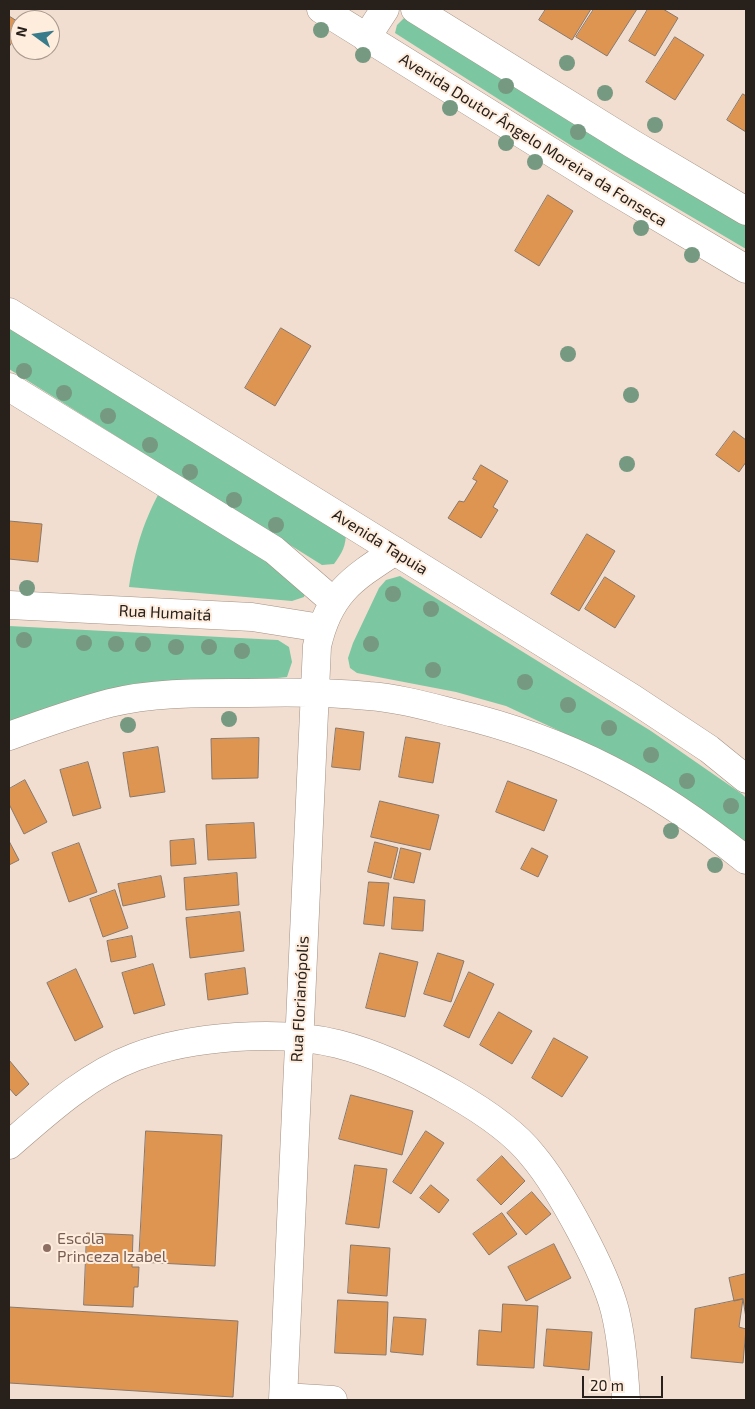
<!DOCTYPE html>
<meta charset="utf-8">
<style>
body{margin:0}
#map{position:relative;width:755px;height:1409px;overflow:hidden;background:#f1ded0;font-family:"Exo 2",sans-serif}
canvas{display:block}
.frame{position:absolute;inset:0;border:10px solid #27201b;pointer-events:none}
.north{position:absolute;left:10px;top:10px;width:50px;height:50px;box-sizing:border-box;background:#feecdd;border:1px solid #a89a8f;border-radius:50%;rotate:284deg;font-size:14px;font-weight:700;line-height:20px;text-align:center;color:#27201b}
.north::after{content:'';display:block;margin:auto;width:18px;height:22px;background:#387c8b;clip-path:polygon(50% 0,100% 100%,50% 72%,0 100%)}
.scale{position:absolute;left:582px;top:1376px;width:81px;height:22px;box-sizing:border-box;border:2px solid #27201b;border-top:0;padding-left:6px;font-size:15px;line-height:18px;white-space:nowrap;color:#27201b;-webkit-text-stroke:4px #feecdd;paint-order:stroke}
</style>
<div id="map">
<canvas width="755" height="1409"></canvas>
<div class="frame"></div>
<div class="north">N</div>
<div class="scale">20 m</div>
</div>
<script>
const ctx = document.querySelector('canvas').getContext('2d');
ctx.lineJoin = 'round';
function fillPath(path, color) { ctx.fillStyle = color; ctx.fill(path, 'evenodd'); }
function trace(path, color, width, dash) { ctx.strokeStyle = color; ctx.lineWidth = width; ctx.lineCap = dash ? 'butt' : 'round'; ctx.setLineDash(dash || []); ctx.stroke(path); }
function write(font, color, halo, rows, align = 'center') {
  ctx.font = font + ' "Exo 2",sans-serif'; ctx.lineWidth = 4; ctx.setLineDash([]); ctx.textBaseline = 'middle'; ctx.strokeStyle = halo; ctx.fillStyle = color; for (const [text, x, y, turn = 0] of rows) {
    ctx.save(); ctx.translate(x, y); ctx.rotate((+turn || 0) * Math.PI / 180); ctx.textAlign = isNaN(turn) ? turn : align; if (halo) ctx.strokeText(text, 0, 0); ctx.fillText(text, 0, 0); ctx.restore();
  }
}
fillPath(new Path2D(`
 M409,13L746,223V249L575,148L395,33L397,25Z
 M9,320L346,532C346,546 342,553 334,564L322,565L9,369Z
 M159,493L301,578L306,587L304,597L292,601L129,587C135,551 142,525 159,493Z
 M400,576L651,731L742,794L746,798V844L723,826L624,761L506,706L456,692L357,673L350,668L348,658L353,643L379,588L386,580Z
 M9,626L278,640L289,647L292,662L287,677L239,682L9,724Z`), '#7cc7a1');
const building = new Path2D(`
 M546,9H591L572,40L539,20Z
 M594,9H637L607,56L576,37Z
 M648,9H663L678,18L655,56L629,41Z
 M9,16L20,23V29L9,47Z
 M675,37L704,55L675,100L646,82Z
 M743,94L746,96V132L727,120Z
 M548,195L573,211L539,266L515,251Z
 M281,328L311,346L275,406L245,388Z
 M734,431L746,440V462L739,472L716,455Z
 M481,465L508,481L493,507L498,510L481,538L448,518L459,501L464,502L477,481L473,479Z
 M9,521L42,524L38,562L9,559Z
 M587,534L615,551L579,611L551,594Z
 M605,577L635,596L615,628L585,609Z
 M336,728L364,732L360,770L332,767Z
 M406,737L440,743L433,783L399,777Z
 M259,738L258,778L212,779L211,739Z
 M158,747L165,792L130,797L123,753Z
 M88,762L101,808L73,816L60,770Z
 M25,780L47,822L24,834L9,804V789Z
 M508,781L557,800L544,831L496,812Z
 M380,801L439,815L430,850L371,837Z
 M254,823L256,858L208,860L206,825Z
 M194,839L196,864L171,866L170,841Z
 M9,841L19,860L9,865Z
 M375,842L398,848L391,878L368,872Z
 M79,843L97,892L69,902L52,853Z
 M401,848L421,853L414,883L394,879Z
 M532,848L548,856L538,877L521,869Z
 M237,873L239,905L186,910L184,878Z
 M161,876L165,897L123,906L118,884Z
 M369,882L389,883L384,926L364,924Z
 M115,890L128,928L103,937L90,899Z
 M394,897L425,900L423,931L392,929Z
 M240,912L244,951L190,958L186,918Z
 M132,936L136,957L111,962L107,941Z
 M380,953L418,962L405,1017L366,1008Z
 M438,953L464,961L451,1002L424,994Z
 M153,964L165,1005L134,1014L122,973Z
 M245,968L248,994L208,1000L205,974Z
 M76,969L103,1027L75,1041L47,983Z
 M469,972L494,984L469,1038L444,1026Z
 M499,1012L532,1031L512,1064L480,1045Z
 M554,1038L588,1057L562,1097L532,1078Z
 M9,1060L29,1084L16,1096L9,1088Z
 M351,1095L413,1111L402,1155L339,1139Z
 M146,1131L222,1135L215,1266L139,1262Z
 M426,1131L444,1143L411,1194L393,1182Z
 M502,1156L525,1181L501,1205L477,1180Z
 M355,1165L387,1169L379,1228L346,1224Z
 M431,1185L449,1200L439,1213L420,1198Z
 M532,1192L551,1214L526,1235L507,1213Z
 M502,1213L517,1234L489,1255L473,1234Z
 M87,1233L133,1235L132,1267H139L138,1287H134L133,1307L84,1305Z
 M554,1244L571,1278L526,1301L508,1267Z
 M351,1245L390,1248L387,1296L348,1293Z
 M746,1274V1318L743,1299L734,1301L729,1278Z
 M743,1299L739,1327L746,1329L743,1363L691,1358L695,1309Z
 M338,1300L388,1302L386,1355L335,1353Z
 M503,1304L538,1306L534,1368L477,1365L479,1330L501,1332Z
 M9,1307L238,1321L233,1397L9,1383Z
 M394,1317L426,1319L423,1355L391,1352Z
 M547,1329L592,1332L589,1370L544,1366Z`);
fillPath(building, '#de9551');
trace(building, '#88786b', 1);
const minor = new Path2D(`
 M321,9L606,186L746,269
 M415,9L631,143L746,211
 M366,38L385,9
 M9,312L632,698L709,749L746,779
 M9,387L274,550L333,601
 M9,605L252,617L321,628
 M9,736C42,724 76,712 110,703C154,692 201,693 247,693C287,692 329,692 369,696C397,698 426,706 454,713C569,740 654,786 746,860
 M9,1145C47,1112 87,1075 135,1057C191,1036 280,1029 338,1044C377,1054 417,1073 452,1093C480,1109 513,1130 533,1156C560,1188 605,1271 615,1311C622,1340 624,1371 626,1400
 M284,1397L333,1400
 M283,1400L317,646C329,593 352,579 395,551`);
trace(minor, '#a29183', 29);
trace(minor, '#fff', 28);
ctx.fillStyle = '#769981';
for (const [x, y] of [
 [321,30],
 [363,55],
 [567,63],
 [506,86],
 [605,93],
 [450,108],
 [655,125],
 [578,132],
 [506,143],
 [535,162],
 [641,228],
 [692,255],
 [568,354],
 [24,371],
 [64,393],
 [631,395],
 [108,416],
 [150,445],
 [627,464],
 [190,472],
 [234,500],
 [276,525],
 [27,588],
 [393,594],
 [431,609],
 [24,640],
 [84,643],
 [116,644],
 [143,644],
 [371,644],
 [176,647],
 [209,647],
 [242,651],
 [433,670],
 [525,682],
 [568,705],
 [229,719],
 [128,725],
 [609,728],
 [651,755],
 [687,781],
 [731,806],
 [671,831],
 [715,865]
]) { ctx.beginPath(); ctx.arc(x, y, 8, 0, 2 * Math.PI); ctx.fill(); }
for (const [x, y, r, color] of [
 [47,1248,5,"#8d6e63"]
]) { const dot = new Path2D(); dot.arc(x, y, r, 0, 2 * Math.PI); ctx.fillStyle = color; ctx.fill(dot); trace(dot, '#feecdd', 2); }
write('16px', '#27201b', '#feecdd', [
 ["Avenida Doutor Ângelo Moreira da Fonseca",533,140,32],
 ["Avenida Tapuia",380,542,32],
 ["Rua Humaitá",165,613,3],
 ["Rua Florianópolis",300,999,-87]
]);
write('16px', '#785e54', '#feecdd', [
 ["Escola",57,1239],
 ["Princeza Izabel",57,1257]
], 'left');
</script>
